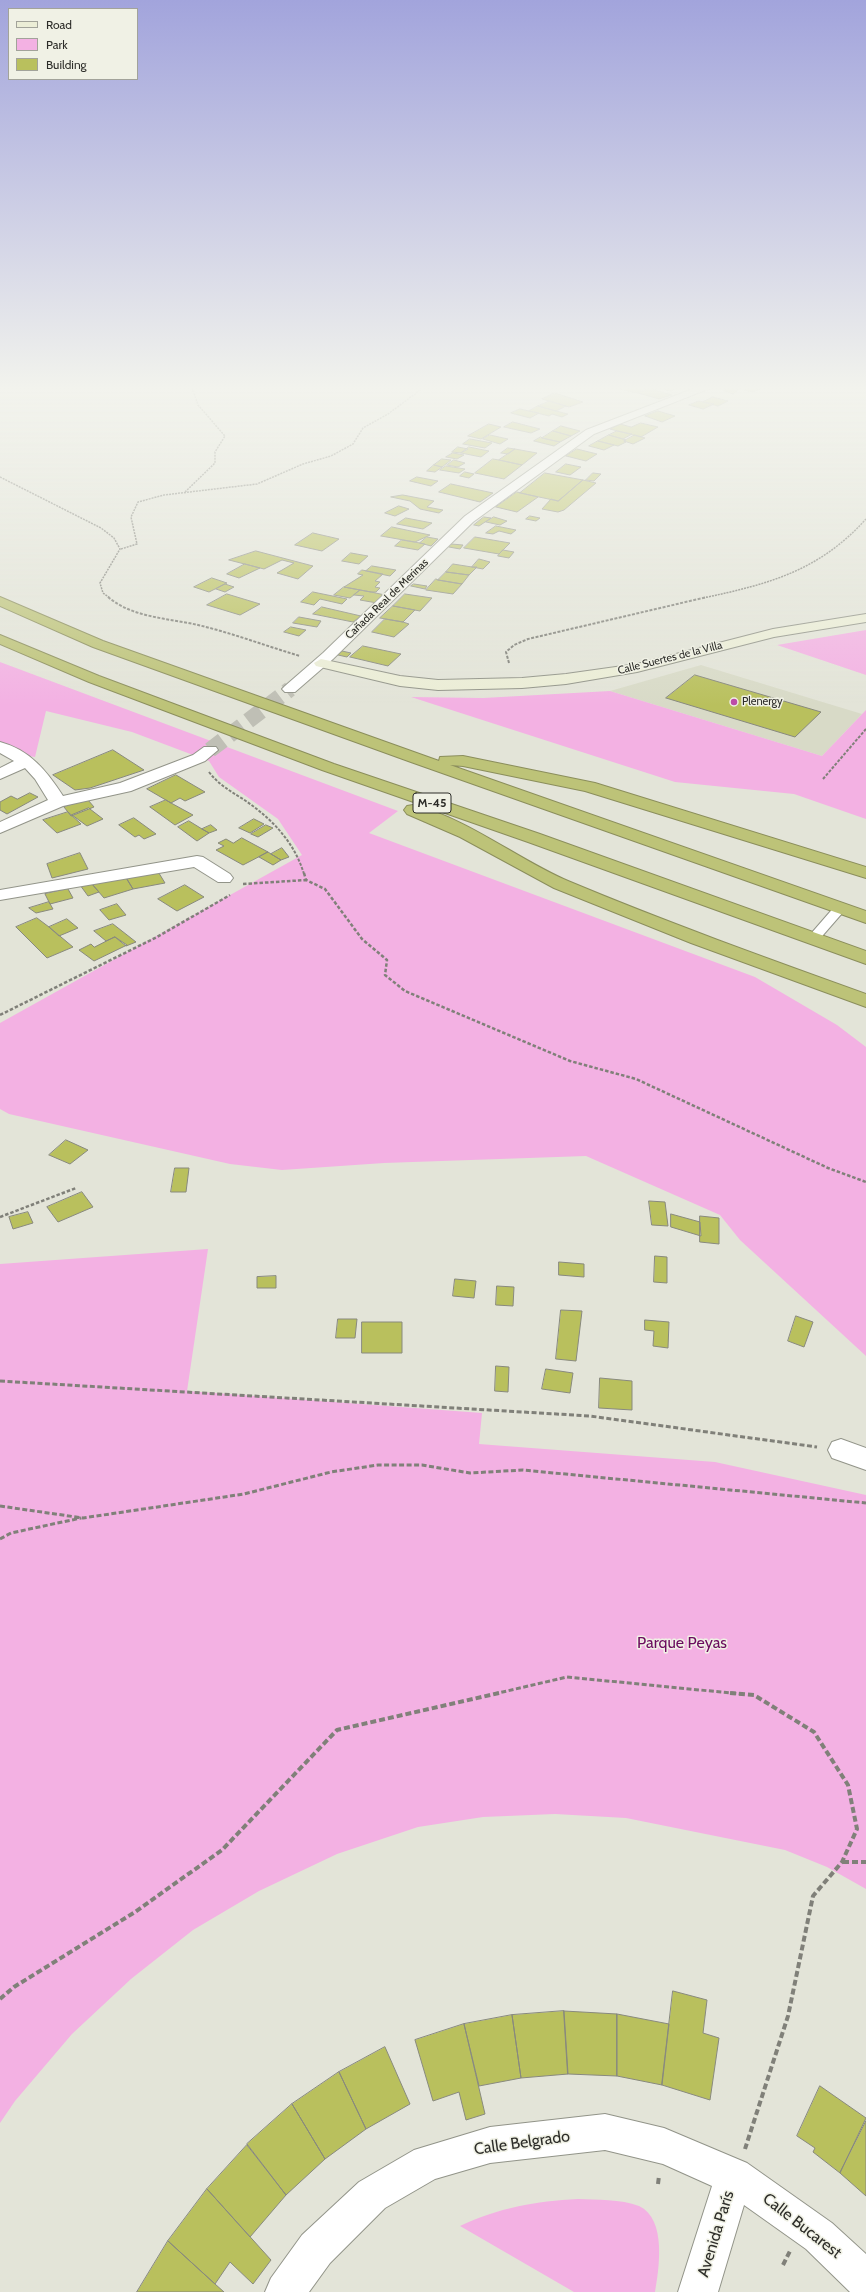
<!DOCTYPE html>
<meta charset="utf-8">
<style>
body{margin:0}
#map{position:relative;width:866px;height:2292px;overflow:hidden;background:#e3e4d8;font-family:Cabin,sans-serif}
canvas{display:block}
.legend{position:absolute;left:8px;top:8px;width:130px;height:72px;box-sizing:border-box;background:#f0f1e5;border:1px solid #a2a39a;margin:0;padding:5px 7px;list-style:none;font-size:12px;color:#2d2d29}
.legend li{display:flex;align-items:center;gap:8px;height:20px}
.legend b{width:20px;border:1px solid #a2a39a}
</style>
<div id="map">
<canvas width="866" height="2292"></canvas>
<ul class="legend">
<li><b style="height:5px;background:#ebedd6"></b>Road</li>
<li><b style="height:11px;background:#f3b1e3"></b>Park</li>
<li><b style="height:11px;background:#b9c05d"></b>Building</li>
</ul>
</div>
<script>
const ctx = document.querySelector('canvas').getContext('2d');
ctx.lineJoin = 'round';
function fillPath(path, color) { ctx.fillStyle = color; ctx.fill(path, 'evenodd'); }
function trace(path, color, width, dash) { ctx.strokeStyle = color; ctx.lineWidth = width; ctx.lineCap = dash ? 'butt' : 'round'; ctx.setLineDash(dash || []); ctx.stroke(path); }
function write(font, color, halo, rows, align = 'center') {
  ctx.font = font + ' Cabin,sans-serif'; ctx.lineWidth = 3; ctx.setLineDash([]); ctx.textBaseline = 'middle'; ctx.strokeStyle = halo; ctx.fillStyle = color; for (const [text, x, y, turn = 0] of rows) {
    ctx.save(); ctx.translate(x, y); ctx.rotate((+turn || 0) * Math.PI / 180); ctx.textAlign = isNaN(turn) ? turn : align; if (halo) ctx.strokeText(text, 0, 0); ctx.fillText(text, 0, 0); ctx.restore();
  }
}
fillPath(new Path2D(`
 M701,665L862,714L822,756L610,691Z`), '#d8dac7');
fillPath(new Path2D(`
 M866,630V675L777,645Z
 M0,662L398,811L369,833L755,977L837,1025L866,1047V1356L740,1240L720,1215L586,1156L384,1163L282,1170L230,1164L9,1114L0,1109V1023L302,855L278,819L219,777L209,761L132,732L46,711L35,757L0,751Z
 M610,691L822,756L866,710V819L794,794L675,782L411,697L483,698Z
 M208,1249L187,1391L482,1413L479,1444L715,1462L866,1495V1889L827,1867L785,1850L626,1818L555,1814L483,1817L418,1827L337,1854L259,1891L193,1930L131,1979L72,2034L15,2101L0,2123V1264Z
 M578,2199C596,2200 621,2199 639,2206C667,2219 659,2269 655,2292H574L460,2226C498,2208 536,2201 578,2199Z`), '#f3b1e3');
const building = new Path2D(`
 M618,385H638L649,388L636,393L614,387Z
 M657,385H673L680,387L670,391L654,386Z
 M742,385H752L762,388L752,392L739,388Z
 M649,388L672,395L659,399L638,393Z
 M730,388L738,390L737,391L733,394L724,391Z
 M555,393L583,402L569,407L542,399Z
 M713,397L728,401L718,406L703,402Z
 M550,401L566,406L556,411L538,406Z
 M699,401L703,402L714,404L703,409L689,405Z
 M538,406L556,411L568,414L562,417L552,414L549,416L529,411Z
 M520,409L529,411L539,413L530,418L511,413Z
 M658,411L675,416L662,422L645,416Z
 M513,422L540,429L531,433L504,427Z
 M641,423L658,427L641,437L610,429L620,424L631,427Z
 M489,424L501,427L481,439L468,436Z
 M561,426L580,431L571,436L553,431Z
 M553,431L571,436L560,442L542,438Z
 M617,431L632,434L623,439L609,435Z
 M490,435L508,439L500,444L483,439Z
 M609,435L626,440L624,441L626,442L618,446L598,441Z
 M635,435L645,438L633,444L624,441Z
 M541,437L542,438L560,442L554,446L534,441Z
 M470,439L492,443L485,448L463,444Z
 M598,441L614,445L604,450L589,446Z
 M458,447L468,449L461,453L452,452Z
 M469,447L489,451L481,457L461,453Z
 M508,448L515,449L508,454L501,453Z
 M515,449L537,453L522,465L499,460Z
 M577,449L597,454L586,461L566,456Z
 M453,453L464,455L457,459L446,457Z
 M442,459L451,460L442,467L434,465Z
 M493,459L499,460L522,465L504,479L475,473Z
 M454,460L465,463L458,467L447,465Z
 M566,464L581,467L570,475L556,472Z
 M434,465L442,467L435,472L427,471Z
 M446,466L465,469L459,473L440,470Z
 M465,472L474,474L469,478L460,476Z
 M545,473L583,480L558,501L520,493Z
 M593,473L601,474L594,481L586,480Z
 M417,477L438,481L431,486L410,481Z
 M583,480L596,483L564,510L558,512L542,509L551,499L558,501Z
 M451,484L493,493L480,502L439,492Z
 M517,492L538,497L517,512L496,507Z
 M403,495L434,501L427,507L443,510L439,513L420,509L410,501L391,497Z
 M399,506L409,509L395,516L385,513Z
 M530,516L540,518L536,521L526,519Z
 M484,517L491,518L479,526L474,525Z
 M494,517L507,521L500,525L486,522Z
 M406,518L432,523L423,529L397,524Z
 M496,526L516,530L511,534L499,531L493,534L486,533Z
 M392,527L430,535L415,542L381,536Z
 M313,533L339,539L322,551L295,545Z
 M427,537L438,539L431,546L420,543Z
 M475,537L510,543L499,554L464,548Z
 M402,540L420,543L425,544L418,550L395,546Z
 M451,544L463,545L460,549L449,547Z
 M503,550L514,552L509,558L498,556Z
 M256,551L313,566L298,579L277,573L294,563L282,560L264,569L229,560Z
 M351,553L368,556L359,564L342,561Z
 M479,559L490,562L483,569L472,567Z
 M245,564L260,568L239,578L227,574Z
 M453,564L472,567H477L469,575L446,572Z
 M372,566L396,570L390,576L366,571Z
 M362,570L383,574L375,581L380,582L375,587L380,588L376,592H371L344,587L363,575L358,574Z
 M446,572L469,575L462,584L438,580Z
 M212,578L227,583L209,592L194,587Z
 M436,579L438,580L462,584L453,594L426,590Z
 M225,584L234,587L225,592L216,589Z
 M414,584L427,586L425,589L411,586Z
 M344,587L360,590L350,598L334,595Z
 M360,590L371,592L385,595L377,603L360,600L364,596L354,595Z
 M313,592L347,599L342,604L320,599L314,605L301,602Z
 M227,594L260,604L240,615L207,605Z
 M405,594L432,598L420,611L393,606Z
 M393,606L415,610L403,622L380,618Z
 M322,607L361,616L353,622L313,614Z
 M299,617L321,621L317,627L293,623Z
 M385,619L403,622L409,624L394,637L372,632Z
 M291,627L306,630L299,636L284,632Z
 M363,646L401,654L388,666L350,657Z
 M342,651L351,653L347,657L338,655Z
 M695,675L821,712L795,737L666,698Z
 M113,750L144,770L90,788L75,790L53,775Z
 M176,775L205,792L185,801L180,798L171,803L147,789Z
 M30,793L38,797L7,814L0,810V802L11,796L17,799Z
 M88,800L94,807L71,816L64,807Z
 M166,800L171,803L193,815L175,825L150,807Z
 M89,808L90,809L103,819L87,826L72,815Z
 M68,812L81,824L57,833L43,820Z
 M134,818L156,834L144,839L139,835L135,837L119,825Z
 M254,819L264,824L250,833L239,828Z
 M189,821L202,829L209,833L197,841L178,827Z
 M211,825L217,830L209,833L202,829Z
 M266,825L273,828L258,837L251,834Z
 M242,838L268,852L243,865L216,850L224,846L218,843L226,839L233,843Z
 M282,848L289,857L281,860L271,854Z
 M268,852L271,854L281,860L273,865L259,857Z
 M80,853L88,869L52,878L47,864Z
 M157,870L165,883L133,889L125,876Z
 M125,876L133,889L104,898L92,884Z
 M92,884L99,892L88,896L80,885Z
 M185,885L204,897L177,911L158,899Z
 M68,889L73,898L50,904L45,894Z
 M49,902L53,909L36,913L29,908Z
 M117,904L126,915L109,920L100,910Z
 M37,918L49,927L73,947L47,958L16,927Z
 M67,919L78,928L59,936L49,927Z
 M113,924L136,942L126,946L115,937L106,941L94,931Z
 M115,937L127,945L94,961L79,950L91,944L94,947Z
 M66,1140L88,1150L70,1164L49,1155Z
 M175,1168H189L186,1192H171Z
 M82,1192L93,1207L58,1222L47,1207Z
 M649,1201L665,1202L668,1226L652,1225Z
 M28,1212L33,1223L13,1229L9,1217Z
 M671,1214L700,1222L701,1236L671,1227Z
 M700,1216L719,1218V1244L700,1242Z
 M655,1256L667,1257V1283L654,1282Z
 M559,1262L584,1264V1277L559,1275Z
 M276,1276V1288H257V1277Z
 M455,1279L476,1281L474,1298L453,1296Z
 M497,1286L514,1287L513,1306L496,1305Z
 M561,1310L582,1311L576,1361L556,1359Z
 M796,1316L813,1322L804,1347L788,1341Z
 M338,1319H357L355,1338H336Z
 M645,1320L669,1322L668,1348L653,1346L654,1331L645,1330Z
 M362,1322H402V1353H362Z
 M496,1366L509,1367L508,1392L495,1391Z
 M546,1369L573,1373L570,1393L542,1389Z
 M600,1378L632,1381V1410L599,1408Z
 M673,1991L707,2000L703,2033L719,2038L710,2100L662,2085Z
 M564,2011L617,2014V2076L568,2074Z
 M564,2011L568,2074L521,2078L512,2015Z
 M617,2014L669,2024L662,2085L617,2076Z
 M512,2015L521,2078L479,2086L464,2024Z
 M464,2024L485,2114L466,2120L459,2092L433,2101L415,2040Z
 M385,2047L410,2104L366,2129L339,2072Z
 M339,2072L366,2129L325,2159L292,2104Z
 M820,2086L866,2118L840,2173L813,2152L815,2148L797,2136Z
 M292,2104L325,2159L286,2195L247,2144Z
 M866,2121V2196L840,2173Z
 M247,2145L286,2195L250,2237L207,2189Z
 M207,2189L271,2260L253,2284L230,2262L215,2284L168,2241Z
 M168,2241L215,2284L224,2292H137Z`);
fillPath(building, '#b9c05d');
trace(building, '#88897e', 1);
trace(new Path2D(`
 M210,750L290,689`), '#bfbfb5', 16, [16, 8]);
const service = new Path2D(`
 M813,939L840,908`);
const minor = new Path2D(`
 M703,385H718L594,434L473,522L333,659L295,692H285L282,689L285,686L323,653L465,516L586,430Z
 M0,742C30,750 47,771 63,796L120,783L193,755L204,747H216L218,750L205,761L131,791L63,806L0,833V822L48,800L35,779L25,768L0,779V768L14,761L0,753Z
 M197,856L203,857L230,874L233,878L230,882H218L194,867L0,900V890Z
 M841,1439L866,1448V1470L832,1458L828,1450L832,1442Z
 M605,2114L664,2128L747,2163L832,2223L866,2254V2292H850L806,2249L744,2205L718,2292H678L712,2186L663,2164L605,2150L490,2163L435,2179L385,2208L330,2263L309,2292H265L271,2278L302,2235L359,2182L414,2150L490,2127Z`);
const secondary = new Path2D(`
 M866,614V622L774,637L637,672L566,684L522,688L438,690L400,686L316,666L314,663L321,659L400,676L438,680L522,678L566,674L637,664L773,629Z`);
const motorway = new Path2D(`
 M0,597L103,641L439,761L440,757L463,756L595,783L866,867V878L585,791L463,766L450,765L866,911V923L411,762L93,647L0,606Z
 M0,635L99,676L334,764L540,834L866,951V964L528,842L322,770L89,682L0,644Z
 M413,805C467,818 517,859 568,881C666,922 766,958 866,994V1007L691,943L554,888L460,837L407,814L404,810L407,806Z`);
trace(service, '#929489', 12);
trace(minor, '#929489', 2);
trace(secondary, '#929489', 2);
trace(motorway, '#8b8e5c', 2);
trace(new Path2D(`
 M0,477L101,528L114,538L120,549L100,583L103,593L110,598
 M185,492L215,463V452L225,436L198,405L191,385
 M121,549L137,544L131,517L138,502L164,495L257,484L303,464L331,456L353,444L363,428L388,414L427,385
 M703,598C769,584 819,571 866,519`), '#808079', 1.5, [2, 1]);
trace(new Path2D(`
 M108,597C133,618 168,618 198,625C232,633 266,646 300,656
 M509,663L506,652L514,645L528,639L707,597
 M209,772C218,784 230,791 243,799C271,818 294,841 304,874
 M823,779L866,729`), '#808079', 2, [3, 1.5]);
trace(new Path2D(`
 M304,873L306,880L325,889L362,939L387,960L385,975L405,991L570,1061L636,1079L828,1168L866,1182
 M243,884L306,880
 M0,1015L157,937L230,895
 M0,1217L76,1188`), '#808079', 2.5, [3.5, 2]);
trace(new Path2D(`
 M0,1381L590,1416L817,1447
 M0,1506L83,1518L244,1494L331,1472L378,1465H422L470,1473L523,1470L866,1503
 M0,1539L11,1533L81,1518
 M494,1694L567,1677L741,1694`), '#808079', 3, [5, 2.5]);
trace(new Path2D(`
 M730,1693L754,1695L814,1732L848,1785L857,1829L842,1862L813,1896L788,2016L745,2149
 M843,1862H866
 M0,1999L14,1987L135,1912L222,1850L337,1730L499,1693
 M658,2184L659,2176
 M783,2265L790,2251`), '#808079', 4, [6, 3]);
trace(service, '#fff', 10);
fillPath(minor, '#fff');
fillPath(secondary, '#ebedd6');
fillPath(motorway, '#bdc378');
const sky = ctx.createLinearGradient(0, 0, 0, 706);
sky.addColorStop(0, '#a2a4dc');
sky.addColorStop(0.55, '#f2f3ed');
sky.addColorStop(1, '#f2f3ed00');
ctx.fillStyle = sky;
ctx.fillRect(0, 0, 866, 706);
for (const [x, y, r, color] of [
 [734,702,4,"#bc4ca8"]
]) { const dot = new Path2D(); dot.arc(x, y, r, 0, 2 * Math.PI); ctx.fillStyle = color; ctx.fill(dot); trace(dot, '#f0f1e5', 1.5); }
write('11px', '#2d2d29', '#f0f1e5', [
 ["Cañada Real de Merinas",387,599,-44],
 ["Calle Suertes de la Villa",670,658,-14]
]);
write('11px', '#2d2d29', '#f0f1e5', [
 ["Plenergy",742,702]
], 'left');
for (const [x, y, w] of [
 [432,803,38]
]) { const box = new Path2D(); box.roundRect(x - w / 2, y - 10, w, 20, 3); ctx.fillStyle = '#f0f1e5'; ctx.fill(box); trace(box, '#2d2d29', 1); }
write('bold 12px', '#2d2d29', null, [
 ["M-45",432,803]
]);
write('16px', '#6c0c5f', '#f0f1e5', [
 ["Parque Peyas",682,1643]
]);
write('16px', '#2d2d29', '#f0f1e5', [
 ["Calle Belgrado",522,2143,-8],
 ["Calle Bucarest",802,2226,38],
 ["Avenida París",716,2234,-73]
]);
</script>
